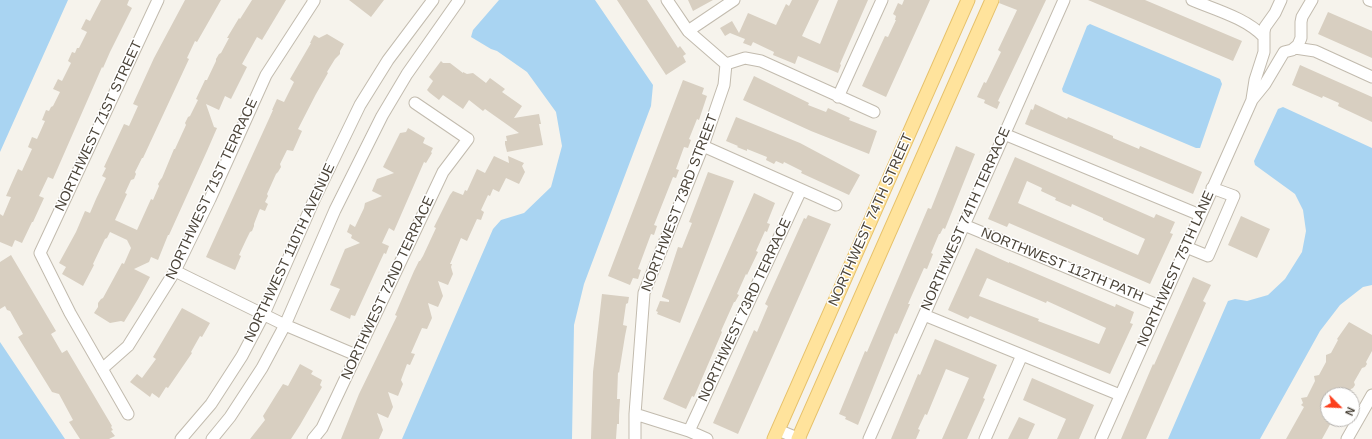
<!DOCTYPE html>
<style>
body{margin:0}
#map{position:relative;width:1372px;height:439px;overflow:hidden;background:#f6f3ec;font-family:Arial,sans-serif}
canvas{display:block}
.north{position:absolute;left:1320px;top:387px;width:40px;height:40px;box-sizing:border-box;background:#fff;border:1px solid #b7b4b0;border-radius:50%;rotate:114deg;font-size:11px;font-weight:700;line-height:16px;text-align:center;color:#4b4439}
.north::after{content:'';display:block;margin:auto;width:14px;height:18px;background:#fc3f1d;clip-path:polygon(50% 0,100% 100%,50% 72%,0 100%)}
</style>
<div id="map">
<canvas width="1372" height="439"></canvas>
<div class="north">N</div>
</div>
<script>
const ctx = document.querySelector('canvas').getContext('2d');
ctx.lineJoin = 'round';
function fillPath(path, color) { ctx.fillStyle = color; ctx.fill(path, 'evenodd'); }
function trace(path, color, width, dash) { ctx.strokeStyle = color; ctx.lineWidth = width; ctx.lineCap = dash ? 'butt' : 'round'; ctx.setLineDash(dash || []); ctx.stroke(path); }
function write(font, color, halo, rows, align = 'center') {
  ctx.font = font + ' Arial,sans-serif'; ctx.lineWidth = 3; ctx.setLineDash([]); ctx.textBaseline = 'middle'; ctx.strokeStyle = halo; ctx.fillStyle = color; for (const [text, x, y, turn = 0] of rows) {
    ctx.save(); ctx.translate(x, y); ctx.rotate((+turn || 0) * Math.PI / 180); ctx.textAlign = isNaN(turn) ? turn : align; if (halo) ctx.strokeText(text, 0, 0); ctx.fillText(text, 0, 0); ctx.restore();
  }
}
fillPath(new Path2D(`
 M0,0H68L0,152Z
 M499,0H595L653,85L651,106L584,284L574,325L572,439H402L493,229L501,220L524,213L551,187L562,146L556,112L527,72L497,51L491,49L471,37L473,30Z
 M1090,24L1220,79L1222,84L1200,148H1196L1063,92L1062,89L1087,26Z
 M1283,107L1372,148V285L1363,287L1340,305L1320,331L1260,439H1168L1228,301L1235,299L1247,301L1268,295L1285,279L1302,252L1306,231L1303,210L1295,194L1255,165L1254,161L1278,109Z
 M0,342L65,439H0Z`), '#a9d4f2');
fillPath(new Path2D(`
 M101,0H129L127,5L132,8L110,52L103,68L102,67L53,179L48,177L39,196L44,198L33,222H32L22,243L15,240L12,247L0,242V214L3,216L11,197L6,196L18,169L22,171L32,149L28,147L32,137L37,139L45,121L42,120L46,110L49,111L51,107L53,106L60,92L53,89L58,79L62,81L71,63L68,61L72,52L75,53L77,48H79L87,32L81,29L86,19L90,21Z
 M185,0H221L197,42L195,41L187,58L189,59L143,158H142L135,172L136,174L134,179L131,180L125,193L127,194L115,220L137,230L151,199L153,200L159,186L158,184L161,179L162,178L174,149H175L186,125L185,123L188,117L190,116L198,100L196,99L205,80H207L216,61V59L219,54L221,53L229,38H227L239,18L240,19L252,0H286L262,40L257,37L242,64L247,67L231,99L225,96L219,110L206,104L214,127L217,128L207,151L169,235H168L158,260L151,257L149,262L134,269L150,277L138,299L124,322L121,321L110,323L94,313L98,307V303L101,299L103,298L122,263L124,264L131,248L127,240L110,232L107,238L105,239L93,264L94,265L83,286L62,274L66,267L59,263L76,232L85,211L90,213L96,199L106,178L102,176L106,168L104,167L124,124L129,126L138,106L133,104L154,58Z
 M349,0H384L371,17Z
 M617,0H647L678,48L680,46L686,54L683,56L686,62L666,75Z
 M688,0H713L693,11Z
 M792,0H819L802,36L820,44L838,0H868L840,64L841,65L838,73L798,56L795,64L773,55L774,52L753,42L751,46L743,43L745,39L730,33L725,36L720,28L732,21L739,33L748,13L776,25L786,4L789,6Z
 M904,0H930L886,97L862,86L885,36L888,37L896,20H895L896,16L893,14L898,3L902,5Z
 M1000,0H1046L998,101L1000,102L997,109L984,103L985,100L977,97L984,82L986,83L1001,52L998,50L1017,10L999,3Z
 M1088,0H1145L1242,41L1233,61Z
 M1328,12L1372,31V58L1318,34Z
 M327,34L344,44L340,51V54L335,59L327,72L328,73L316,94L298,129L302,131L293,151L287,150L280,164L281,167L278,172L276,174L267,194L268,196L265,202L268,204L265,211L260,209L259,211L254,224V226L252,231L250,232L246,240L239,255L241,256L235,270L206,257L273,110H272L277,99L284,102L294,82L290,79L311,43H310L314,35L319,38Z
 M441,61L443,63H450L463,73V72L467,74L473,73L486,83L490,78L505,89L502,92L522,106L514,118L539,114L541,124H539L543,145L507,152L505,144V141H507L506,136L519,133L485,109L483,111L469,100L463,109L443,95L439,100L430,93L427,90L433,81L429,77Z
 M1300,65L1372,97V122L1338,106L1339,103L1323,96L1322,98L1292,85Z
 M754,76L809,103L808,105L826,112L828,108L850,118L849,120L877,131L869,154L811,131L743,100Z
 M683,80L704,88L702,94L707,96L699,120L697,119L689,139L691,140L688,148L684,147L676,169L679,170L676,178L673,177L654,225L657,226L654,235L651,234L638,269L641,270L638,279L633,278L630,285L608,276Z
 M1035,104L1067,119L1068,117L1113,136V138L1139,149L1140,146L1202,172L1193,194L1025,124L1031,109L1033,110Z
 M736,117L800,143L860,175L849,195L801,173L802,171L784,162L783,164L776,161L774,164L766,160L767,157L747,149V151L737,147L738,146L726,141Z
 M408,128L425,138L423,143L433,148L431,152L432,153L426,163L424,162L394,231L389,228L382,243L389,246L386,254L384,253L355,316L351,315L350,319L330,310L340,289L330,285L345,249L360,243L351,238L352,235L347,232L350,224L355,227L364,208L365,203L382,196L372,191L377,179L394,173L383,167L400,133L406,132Z
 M956,146L975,154L945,229L943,228L940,234H939L931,253L933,254L927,269L924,268L908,304H910L897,334L895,333L858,425L845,419L846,417L839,414L865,351L867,352L928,208L931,209Z
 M494,156L509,163L508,156L524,163L522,166L525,172L519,184L506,178L499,192L493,189L490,196L488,195L481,210L484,212L481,220L477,219L467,241L461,238L450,264H452L451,267L453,274L448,285L438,281L443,296L438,307L428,303L432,318L427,329L422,328L411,353L415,354L410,365L407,364L401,380L403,384L398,396L388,392L393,407L388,418L377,413L383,430L379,439H341L359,394L397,316L395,315L414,271L419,261H420L423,256L436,228L434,227L450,195L453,191L463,195L465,190L467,191L477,169L485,173Z
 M1015,157L1154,218L1156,214L1175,222L1170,233L1173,234L1150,284L1009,223L1007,227L988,219ZM1027,181L1042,188L1041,191L1056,198L1055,200L1071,207L1072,204L1103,218V220L1145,239L1138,255L1018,203Z
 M708,172L734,181L680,323L657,314L658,312L656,311L660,301L669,302V300L662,297V296L678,247L682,248L692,223L689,222Z
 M754,193L775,203L767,223L770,224L767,232L765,231L756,251L758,252L747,275L746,274L737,294L739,295L735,302H734L721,331L722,332L694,397L692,396L686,409L663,399Z
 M808,215L831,224L782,335L738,434L713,423L754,330L757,332L765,313L768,306L765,304L804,218L806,219Z
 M1241,216L1270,229L1257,258L1228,245Z
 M976,248L1009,263V262L1115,307L1116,304L1134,312L1130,323L1133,324L1110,374L970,316L968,319L948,310ZM987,278L1046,303L1047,301L1106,328L1099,344L1038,321L1039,319L979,296Z
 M11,255L56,331L51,334L62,353L67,350L112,426L111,427L113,430L111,431L115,436L109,439H80L69,422L73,420L59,394L52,392L18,337L23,334L10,311L7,310L5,306L0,309V262Z
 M1193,277L1211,285L1203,301L1206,303L1146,439H1121L1153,364L1154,365Z
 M602,294L629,297L628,303L626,304L623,325L627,326L625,336L619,373L618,372L617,399H620L619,415V424H617L616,439H591L593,372Z
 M182,308L210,323L202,337L200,336L191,352L192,353L168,388L166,387L159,398L152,393L150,397L130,382L137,374L142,378L156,359L153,357Z
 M1349,322L1372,335V351L1366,362L1367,364L1365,367L1362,368L1354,382L1355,385L1353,388L1351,389L1347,395H1328V419H1333L1322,439H1286L1304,407L1301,405L1303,403L1301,398L1307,397L1315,381L1314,376L1319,375L1326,362V355L1331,353L1338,340L1337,339Z
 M935,339L997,365L983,398L985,399L967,439H942L969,378L946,369L927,415L925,414L918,429L920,430L916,439H891L918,374L920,375Z
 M300,364L313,371L311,374L322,380L320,385L322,387L300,425L291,439H250L265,420L263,416L276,395L283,384L288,386Z
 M1032,378L1094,405L1079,439H1057L1066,419L1023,400Z
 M1019,417L1035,424L1028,439H1008Z`), '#d8cfc1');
const minor = new Path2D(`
 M667,0L688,31L726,64
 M1192,0C1216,10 1246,18 1264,37
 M1369,0L1372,1
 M688,31L734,0
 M1295,48L1315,51L1372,77
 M726,64L745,58L761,61L874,112
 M838,97L882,0
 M1252,99L1255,80L1264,52V32L1265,27L1275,13L1281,0
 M1004,134L1200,215
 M703,146L836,205
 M964,225L1160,306
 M1186,247L1208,256L1234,196L1212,188
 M175,271L285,325L356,355
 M924,315L1120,395
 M102,369L128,346L175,271L210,199L266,75L314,1L313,0
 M128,414L70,313L40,253L158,0
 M635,414L689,431L707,439
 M778,430L800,439
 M689,431L801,190
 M181,439L211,404L242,356L264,314L314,200L360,105L388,60L433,0
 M212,439L230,417L262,368L285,325L335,210L382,116L407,74L459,0
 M313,439L322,428L443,172L468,139L415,103
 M635,439V414L644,293L703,146L724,85L726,64
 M869,439L1064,0
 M985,439L1022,355
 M1101,439L1252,100L1265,84L1284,52L1292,50L1298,45L1301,38V22L1302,17L1312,0
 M1347,439L1372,395`);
const major = new Path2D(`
 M774,439L968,0
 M798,439L992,0`);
trace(minor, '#c2bbae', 13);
trace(major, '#e6c16a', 15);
trace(minor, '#fff', 11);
trace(major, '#ffe39c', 13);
write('14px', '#4b4439', '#fff', [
 ["NORTHWEST 71ST STREET",99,126,-65],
 ["NORTHWEST 71ST TERRACE",212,189,-65],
 ["NORTHWEST 73RD STREET",680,203,-69],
 ["NORTHWEST 74TH TERRACE",966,219,-66],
 ["NORTHWEST 74TH STREET",871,220,-66],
 ["NORTHWEST 110TH AVENUE",290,253,-65],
 ["NORTHWEST 112TH PATH",1062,265,22],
 ["NORTHWEST 75TH LANE",1176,269,-66],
 ["NORTHWEST 72ND TERRACE",388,288,-65],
 ["NORTHWEST 73RD TERRACE",745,310,-65]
]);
</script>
